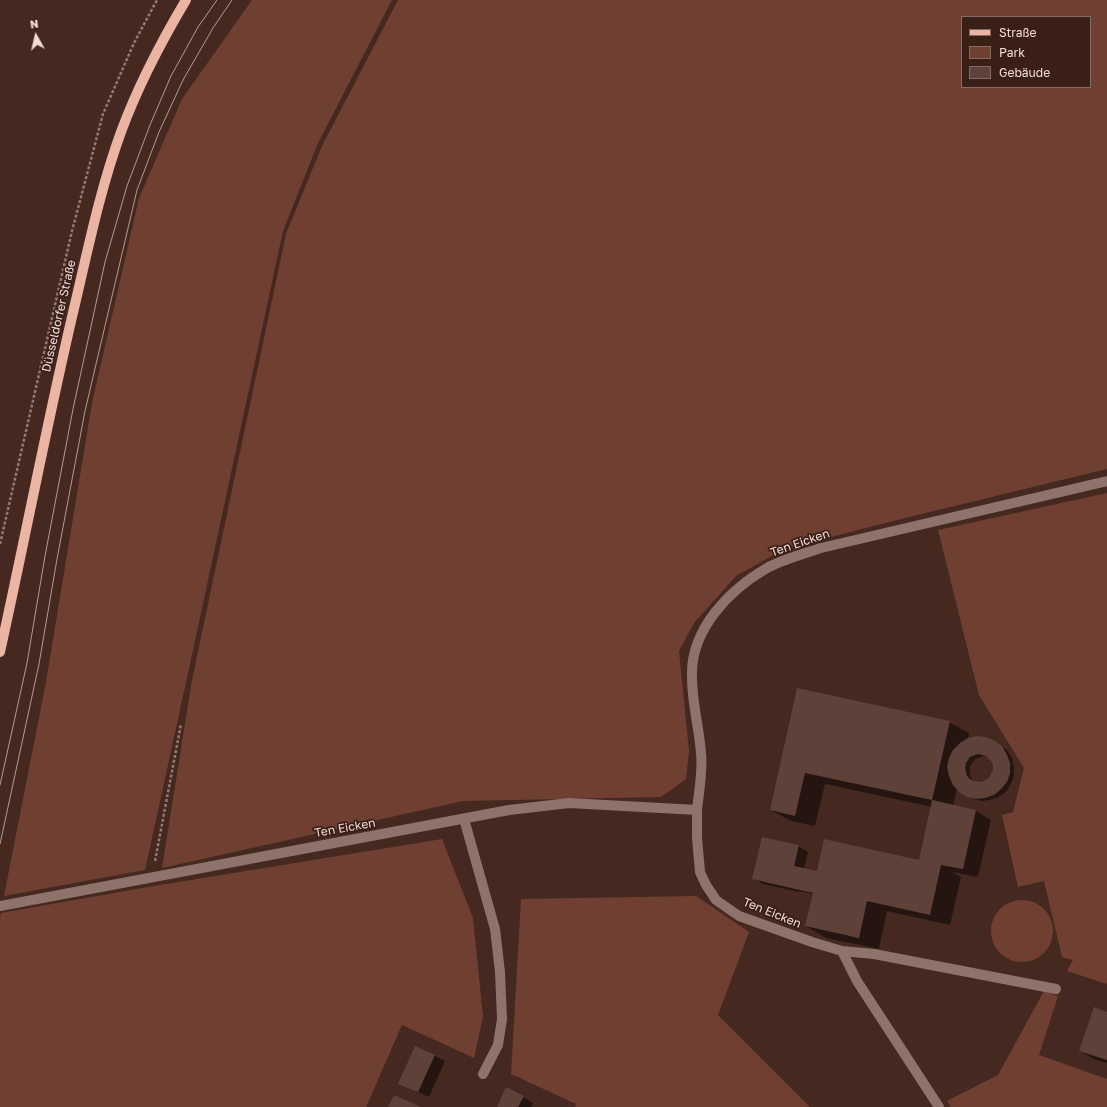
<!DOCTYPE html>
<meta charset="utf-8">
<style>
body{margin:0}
#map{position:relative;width:1107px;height:1107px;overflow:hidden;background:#452921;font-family:"Golos Text",sans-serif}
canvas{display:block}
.legend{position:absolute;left:961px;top:16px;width:130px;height:72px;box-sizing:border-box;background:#3a1f17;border:1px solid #826b64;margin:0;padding:5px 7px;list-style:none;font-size:12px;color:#efddd7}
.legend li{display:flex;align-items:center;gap:8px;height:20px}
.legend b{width:20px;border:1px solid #826b64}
.north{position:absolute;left:16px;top:16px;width:40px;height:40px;-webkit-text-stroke:3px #3a1f17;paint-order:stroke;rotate:352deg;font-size:11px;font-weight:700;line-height:16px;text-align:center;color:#efddd7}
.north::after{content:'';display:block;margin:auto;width:14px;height:18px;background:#efddd7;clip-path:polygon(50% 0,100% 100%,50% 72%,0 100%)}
</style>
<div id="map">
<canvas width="1107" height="1107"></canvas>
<ul class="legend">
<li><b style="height:5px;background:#ebb4a3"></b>Straße</li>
<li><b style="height:11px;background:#6f4031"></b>Park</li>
<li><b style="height:11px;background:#5e4138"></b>Gebäude</li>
</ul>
<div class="north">N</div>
</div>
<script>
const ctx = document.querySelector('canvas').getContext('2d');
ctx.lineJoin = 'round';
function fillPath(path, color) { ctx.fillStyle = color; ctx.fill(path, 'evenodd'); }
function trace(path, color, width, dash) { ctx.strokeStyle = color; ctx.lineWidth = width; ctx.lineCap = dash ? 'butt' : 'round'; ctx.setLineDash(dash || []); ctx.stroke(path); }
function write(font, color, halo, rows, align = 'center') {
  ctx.font = font + ' "Golos Text",sans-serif'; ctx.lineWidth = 3.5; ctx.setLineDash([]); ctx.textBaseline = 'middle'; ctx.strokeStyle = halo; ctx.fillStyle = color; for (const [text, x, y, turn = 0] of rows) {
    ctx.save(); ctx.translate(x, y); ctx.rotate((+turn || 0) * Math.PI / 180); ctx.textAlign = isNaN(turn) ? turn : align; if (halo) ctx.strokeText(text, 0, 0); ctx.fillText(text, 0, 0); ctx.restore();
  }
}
fillPath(new Path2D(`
 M252,0H392L318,143L283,231L187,678L145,870L4,896L46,682L92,403L139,198L182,99Z
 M398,0H1107V469L905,518L784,549L736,576L694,623L679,651L689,751L686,779L661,797L463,801L162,868L192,680L286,234L322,146ZM962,17H1090V87H962Z
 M1107,493V984L1067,971L1073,960L1062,957L1044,881L1018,887L1002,815L1013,812L1024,768L979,695L938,530Z
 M442,839L473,918L483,1017L474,1058L402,1025L366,1107H0V919L1,913L148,887Z
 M696,896L749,932L718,1015L810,1107H575L576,1104L511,1074L521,899Z
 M991 931a31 31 0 1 1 62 0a31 31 0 1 1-62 0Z
 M1044,991L1058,996L1039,1055L1107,1079V1107H951L947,1101L998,1075Z`), '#6f4031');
fillPath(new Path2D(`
 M797,689L949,722L969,733L968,739L1000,745L1007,750L1012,758L1014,767V776L1011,784L1006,792L999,797L990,800L982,801L973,799L957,789L953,806L976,811L991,820L978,877L952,872L961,877L950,925L887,911L879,949L826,938L806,926L813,894L799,891V892L763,884L753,878L798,846L808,852L804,869L818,873L924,862L932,807L825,784L815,826L791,821L771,810ZM984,756L989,757L993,762L994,770L993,775L987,781L982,783L974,782L970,775V766L975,759Z
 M1107,1013V1063L1096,1060L1080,1051Z
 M435,1056L445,1061L429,1097L399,1083Z
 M523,1097L533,1103L531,1107H498Z`), '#0007');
fillPath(new Path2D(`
 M797,688L950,721L932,800L805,773L795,816L770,810Z
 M977,736L986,737L995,741L1002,746L1007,755L1010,763V773L1007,782L1001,789L994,795L985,798L976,799L967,797L959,792L953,785L949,776L947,767L949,758L953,750L960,743L968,738ZM978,754L986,756L992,762L993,766V770L989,778L982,782L974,781L970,779L967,776L965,768L966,763L970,757Z
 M932,800L976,810L963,869L941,865L930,915L867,901L859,938L805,926L813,893L752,879L762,837L799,845L794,866L817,871L824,839L919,860Z
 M1094,1007L1107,1012V1060L1079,1051Z
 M415,1046L435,1055L418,1092L398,1084Z
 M506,1087L524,1096L518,1107H497Z
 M394,1095L421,1107H388Z`), '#5e4138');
trace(new Path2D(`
 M0,544L72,231L103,114L134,43L157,0
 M155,861L181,724`), '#927a73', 2.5, [3, 2]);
trace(new Path2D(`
 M697,810V838L700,872L706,885L716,900L739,916L812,942L842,951L874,954L1056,989
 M464,819L495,929L500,972L502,1019L498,1045L483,1074
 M0,906L509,810L569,803L697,810C699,791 703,771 701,753C699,727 692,703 692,677C690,630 729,590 767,568C784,559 803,554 821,548L1107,481
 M842,951L857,981L939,1107`), '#8e736b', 10);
trace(new Path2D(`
 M0,652C26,535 48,417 76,300C89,244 101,187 121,132C138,86 161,42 186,0`), '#ebb4a3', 10);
trace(new Path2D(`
 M0,785L27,663L45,556L73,409L105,262L127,186L150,125L171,76L198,27L217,0
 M0,844L39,664L57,559L85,411L137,190L159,132L183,80L213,28L232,0`), '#b19b95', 1);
write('12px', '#efddd7', '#3a1f17', [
 ["Düsseldorfer Straße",59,316,-77],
 ["Ten Eicken",800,543,-19],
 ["Ten Eicken",345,828,-10],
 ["Ten Eicken",772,913,22]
]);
</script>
